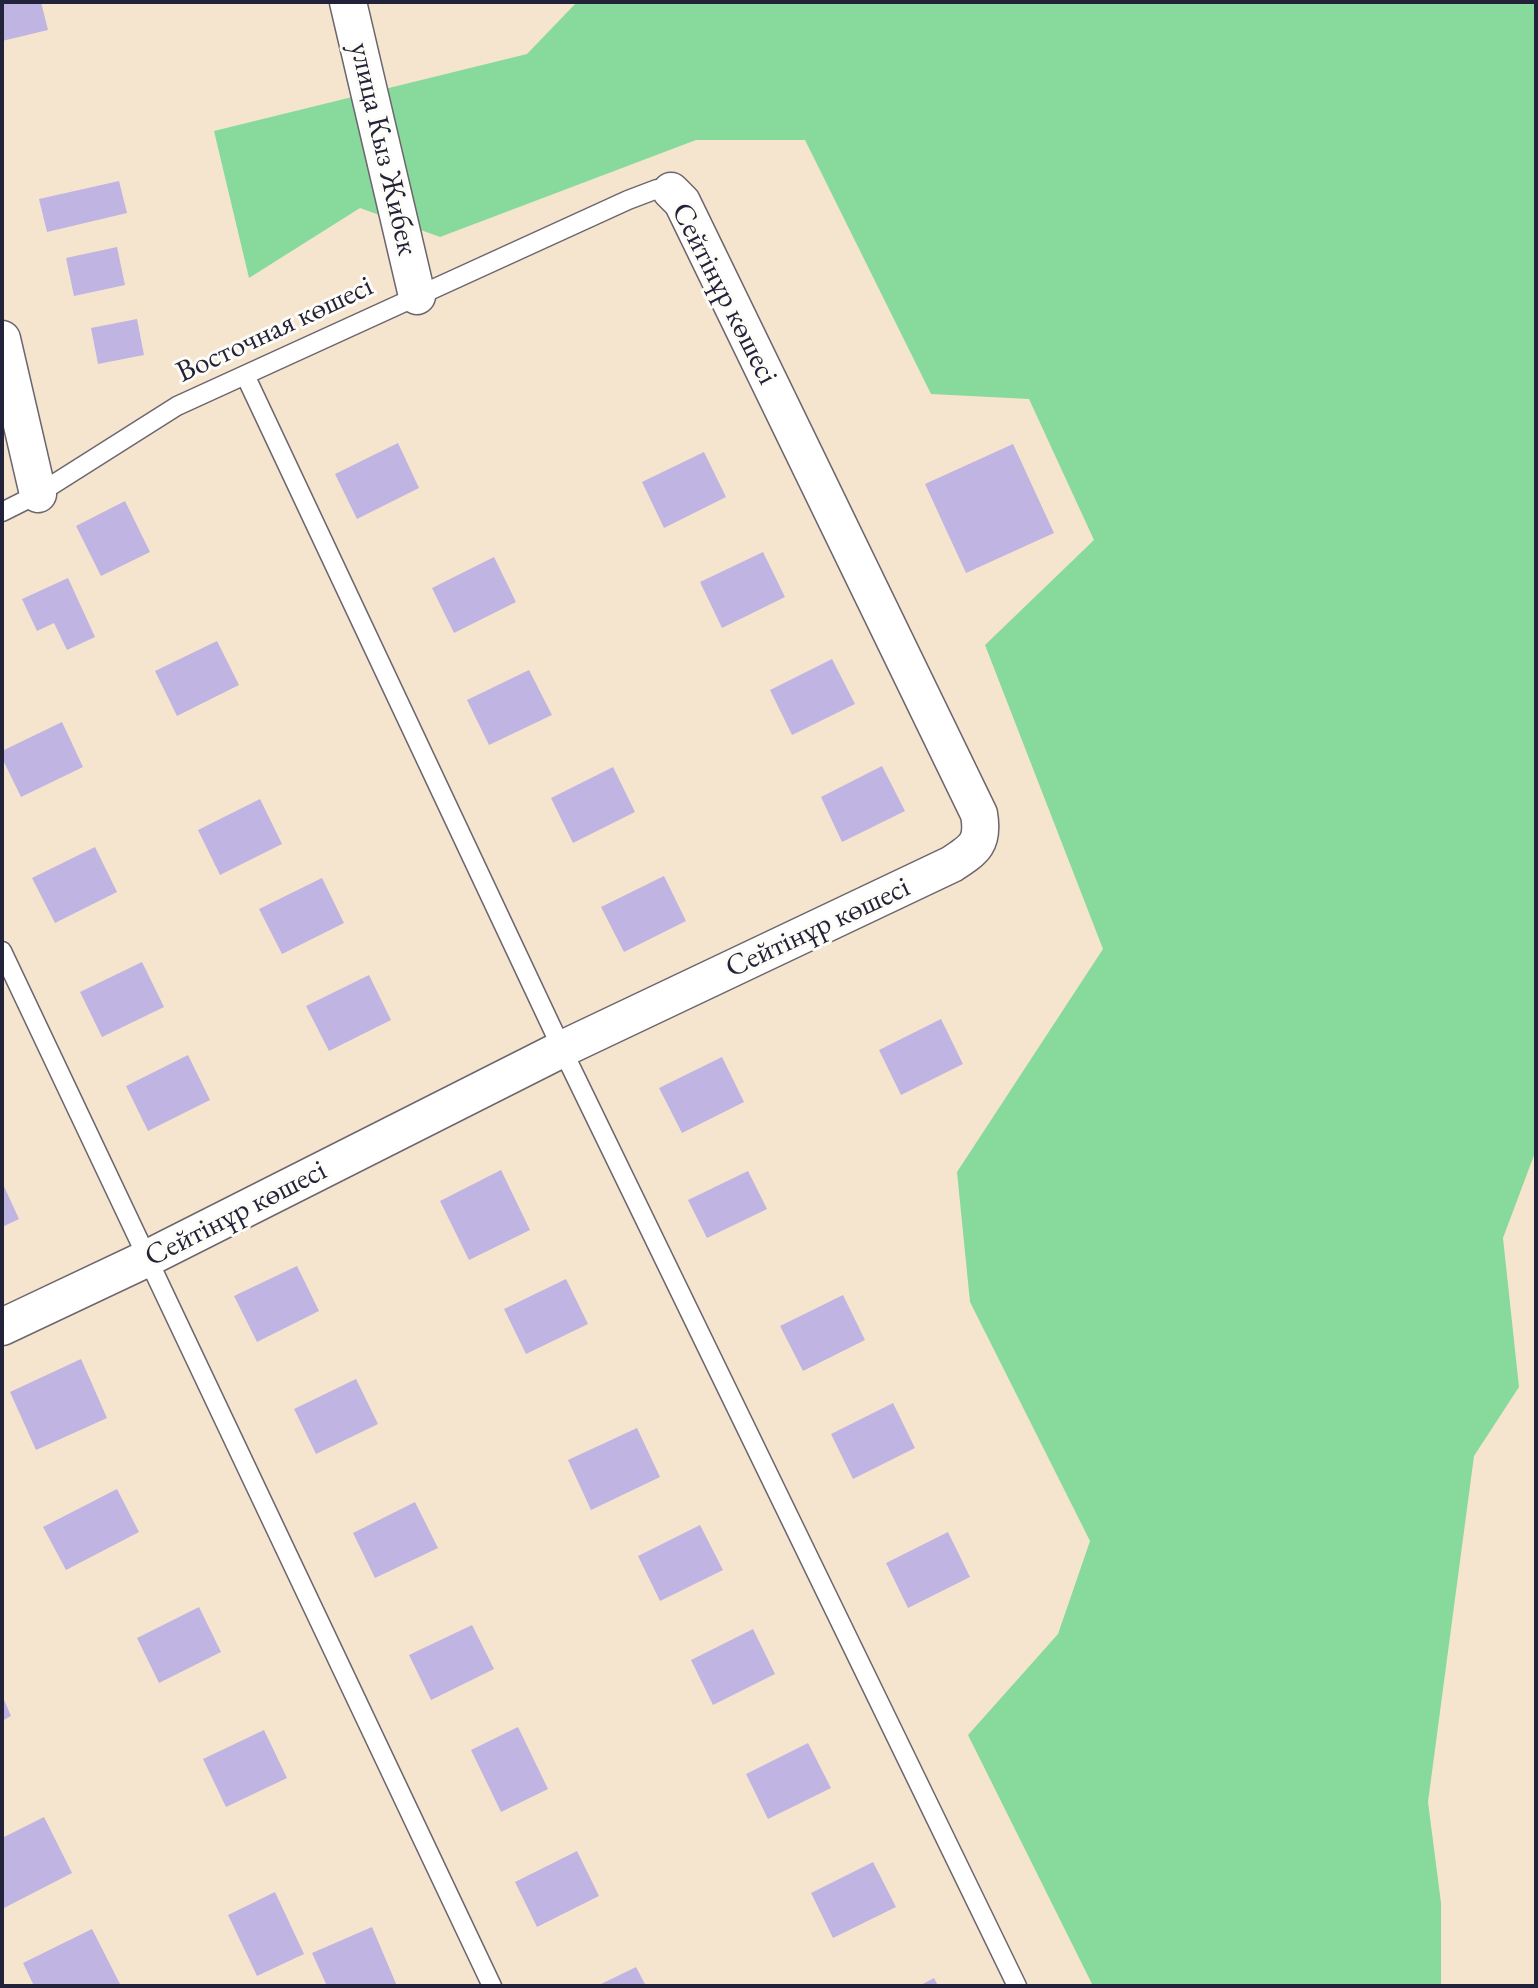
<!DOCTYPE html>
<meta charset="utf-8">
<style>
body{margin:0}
#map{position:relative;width:1538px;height:1988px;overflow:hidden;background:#f6e5ce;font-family:"EB Garamond",serif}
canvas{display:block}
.frame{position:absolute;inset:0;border:4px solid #22223b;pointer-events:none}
</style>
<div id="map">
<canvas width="1538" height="1988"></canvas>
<div class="frame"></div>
</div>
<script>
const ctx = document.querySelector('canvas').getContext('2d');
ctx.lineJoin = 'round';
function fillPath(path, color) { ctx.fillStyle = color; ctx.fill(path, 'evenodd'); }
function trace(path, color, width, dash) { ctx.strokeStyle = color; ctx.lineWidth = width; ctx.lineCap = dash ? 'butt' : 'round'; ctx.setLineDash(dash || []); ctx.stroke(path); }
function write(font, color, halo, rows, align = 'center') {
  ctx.font = font + ' "EB Garamond",serif'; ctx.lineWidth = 6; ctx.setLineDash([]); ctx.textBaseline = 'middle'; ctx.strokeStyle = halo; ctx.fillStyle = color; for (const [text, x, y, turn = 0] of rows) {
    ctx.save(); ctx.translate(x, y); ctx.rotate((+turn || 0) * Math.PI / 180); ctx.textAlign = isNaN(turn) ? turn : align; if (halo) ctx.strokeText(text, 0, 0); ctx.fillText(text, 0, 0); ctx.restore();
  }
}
fillPath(new Path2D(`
 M577,2H1536V1150L1503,1238L1519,1387L1474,1456L1428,1802L1441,1903V1986H1093L968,1735L1058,1634L1090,1541L970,1302L957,1172L1103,949L985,645L1094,540L1029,399L931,394L805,140H696L440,237L360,208L249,278L214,131L527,54Z`), '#87da9c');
fillPath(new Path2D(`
 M2,2H41L48,30L2,41Z
 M119,181L127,213L47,232L39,199Z
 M117,247L125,285L74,296L66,258Z
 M137,319L144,355L98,364L91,328Z
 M398,443L419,488L357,519L335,474Z
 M1013,444L1054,533L966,573L925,484Z
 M704,452L726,497L664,528L642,482Z
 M125,501L150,552L101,576L76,526Z
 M763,552L785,597L722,628L700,582Z
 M494,557L516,602L454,633L432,588Z
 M68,578L95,637L67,650L54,623L37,631L22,599Z
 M217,641L239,685L177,716L155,671Z
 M832,659L855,704L792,735L770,690Z
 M529,670L552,715L489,745L467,700Z
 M62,722L83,767L21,797L2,758V751Z
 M882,766L905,811L842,842L821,797Z
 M613,767L635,812L573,843L551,798Z
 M260,799L282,844L220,875L198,830Z
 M95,847L117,892L55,923L32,878Z
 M664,876L686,921L624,952L601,907Z
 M322,878L344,923L282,954L259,909Z
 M142,962L164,1007L102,1037L80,992Z
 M369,975L391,1020L329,1051L306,1006Z
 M941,1019L963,1064L901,1095L879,1050Z
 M188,1055L210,1100L148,1131L126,1086Z
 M722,1057L744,1102L682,1133L659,1088Z
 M501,1170L530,1230L469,1260L440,1201Z
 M748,1171L767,1209L707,1238L688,1200Z
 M2,1182L19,1219L2,1227Z
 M297,1266L319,1311L257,1342L234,1296Z
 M566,1279L588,1324L526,1354L504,1309Z
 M843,1295L865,1340L803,1371L780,1326Z
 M81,1359L107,1418L36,1450L10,1392Z
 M356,1379L378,1424L316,1454L294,1409Z
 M893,1403L915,1448L853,1479L831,1434Z
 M637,1428L660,1477L591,1510L568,1460Z
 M117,1489L139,1532L66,1570L43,1527Z
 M415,1502L438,1548L375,1578L353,1533Z
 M700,1525L723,1570L660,1601L638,1556Z
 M948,1532L970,1577L908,1608L886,1563Z
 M199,1607L221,1652L159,1683L137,1638Z
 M472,1625L494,1669L431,1700L409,1655Z
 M753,1629L775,1674L713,1705L691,1660Z
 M2,1695L11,1716L2,1721Z
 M518,1727L548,1789L501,1812L471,1750Z
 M264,1730L287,1778L226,1807L203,1759Z
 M808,1743L831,1788L768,1819L746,1774Z
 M44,1817L72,1873L2,1909V1838Z
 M577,1851L599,1896L537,1927L515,1882Z
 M873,1862L896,1907L833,1938L811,1893Z
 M275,1892L304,1954L257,1976L228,1915Z
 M372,1927L397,1986H327L312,1953Z
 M92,1929L121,1986H34L23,1963Z
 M636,1967L646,1986H597Z
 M934,1978L938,1986H919Z`), '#bfb4e2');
const service = new Path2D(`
 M245,375L562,1049L1017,1986
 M2,512L38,494L177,406L628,200L657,189L671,191
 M2,951L492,1986`);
const minor = new Path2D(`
 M348,2L417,296
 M2,339L38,494
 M2,1327L146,1259L562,1049L952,864C975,849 984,843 979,814L682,202L671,191`);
trace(service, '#6c666e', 21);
trace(minor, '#6c666e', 39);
trace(service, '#fff', 18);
trace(minor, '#fff', 36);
write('30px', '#22223b', '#fdfcf7', [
 ["улица Кыз Жибек",383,149,77],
 ["Сейтінұр көшесі",724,294,63],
 ["Восточная көшесі",275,330,-25],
 ["Сейтінұр көшесі",818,928,-25],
 ["Сейтінұр көшесі",236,1214,-27]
]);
</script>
